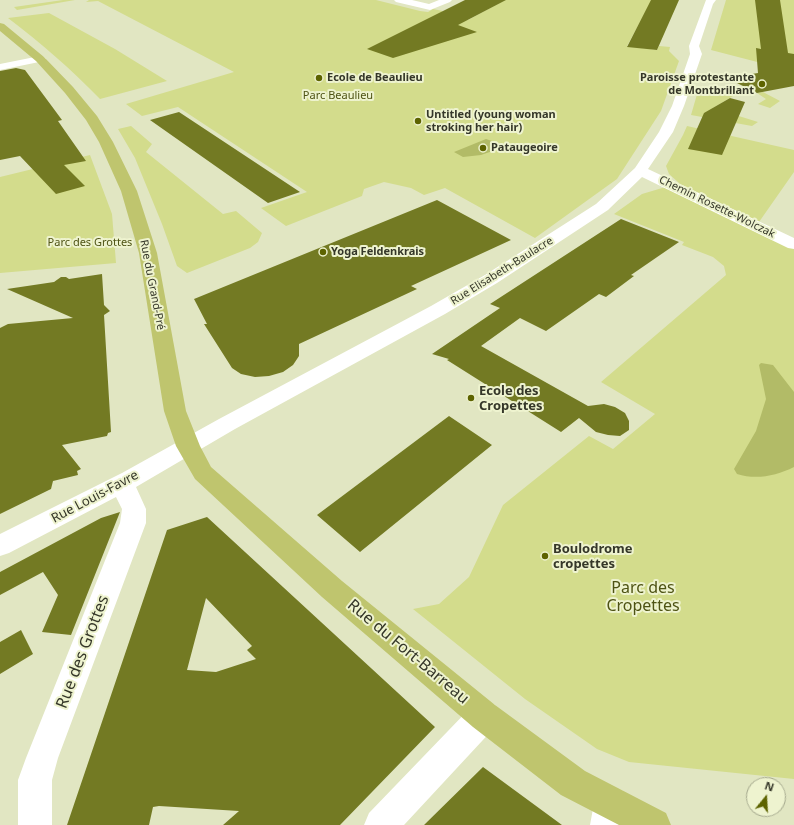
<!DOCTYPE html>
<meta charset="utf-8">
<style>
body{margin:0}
#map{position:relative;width:794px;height:825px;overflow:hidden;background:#e1e6c2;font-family:"Noto Sans",sans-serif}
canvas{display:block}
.north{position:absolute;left:746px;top:777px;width:40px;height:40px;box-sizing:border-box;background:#eef3cf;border:1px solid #a4a88d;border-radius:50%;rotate:18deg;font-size:11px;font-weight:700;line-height:16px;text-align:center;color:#353729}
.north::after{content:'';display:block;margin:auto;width:14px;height:18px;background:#5d6300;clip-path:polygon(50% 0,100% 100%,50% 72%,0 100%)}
</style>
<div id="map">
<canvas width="794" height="825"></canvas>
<div class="north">N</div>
</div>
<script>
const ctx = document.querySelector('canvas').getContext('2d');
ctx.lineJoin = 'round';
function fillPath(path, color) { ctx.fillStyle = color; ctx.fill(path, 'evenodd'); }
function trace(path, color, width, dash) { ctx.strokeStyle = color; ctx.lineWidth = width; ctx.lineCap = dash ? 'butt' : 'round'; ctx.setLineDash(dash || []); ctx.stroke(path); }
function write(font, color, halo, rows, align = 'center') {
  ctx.font = font + ' "Noto Sans",sans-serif'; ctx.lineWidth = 4; ctx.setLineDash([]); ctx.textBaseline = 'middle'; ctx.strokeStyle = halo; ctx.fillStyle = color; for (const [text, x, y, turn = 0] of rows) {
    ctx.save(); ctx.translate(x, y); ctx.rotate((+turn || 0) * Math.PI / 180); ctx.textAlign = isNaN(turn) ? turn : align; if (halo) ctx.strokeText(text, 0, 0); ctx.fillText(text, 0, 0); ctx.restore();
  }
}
fillPath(new Path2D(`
 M63,0H75L17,10L14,7Z
 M89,0H376L420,11L428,12L433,9L443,11L439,14L468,20L505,0H652L627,46L657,50L659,46L670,47L669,51L679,61L661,111L617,179L535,238L445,188L424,195L411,188L384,182L364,189L362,196L286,226L261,208L307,192L178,107L142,116L126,104L234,72L98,1L86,2Z
 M726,0H794V80L765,64L711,50Z
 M49,13L115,49L167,81L100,99C71,69 41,43 8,18Z
 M698,91L733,96L713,108L758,122L752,126L691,115Z
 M763,92L780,101L770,108L758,104L766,99L757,93Z
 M131,126L152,144L146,152L223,214L236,211L262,233L258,242L250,248L187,273L177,266L162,224L135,158L118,129Z
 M687,126L794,150V172L759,222L794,239V779L629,762L597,749L525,699L413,609L439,604L469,577L503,505L589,436L613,449L655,414L601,382L726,275L724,266L713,257L682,245L684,242L614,214L642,194L679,183L669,174L666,166L683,135Z
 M90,155L112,214L116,263L0,273V177Z`), '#d3dc8c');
fillPath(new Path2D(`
 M486,139L507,146L481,155L463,157L454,152Z
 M761,363L773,365L794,392V467C776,476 756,480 737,474L734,469L756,431L766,399L759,365Z`), '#b2bb67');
fillPath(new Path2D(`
 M465,0H506L458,25L477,32L393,58L367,49Z
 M651,0H679L657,50L627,47Z
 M755,0H780L788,53L794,54V86L757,93L727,78L758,73L756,48L761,49Z
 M16,68L25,70L62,120L58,121L86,161L64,165L85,186L56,194L20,156L0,160V71Z
 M730,98L745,102L722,155L688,149L704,113Z
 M179,112L300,192L268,203L150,120Z
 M437,200L511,240L411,286L417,289L299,344V356L293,365L283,372L269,376L255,377L241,374L232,368L204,324H207L194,299Z
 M621,219L679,242L631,275L634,276L606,297L599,294L546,331L520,318L481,346L588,406L604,404L615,407L625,413L629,421V430L620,436L608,435L596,432L579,418L561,432L447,360L449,359L432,354L500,308L490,304Z
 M102,274L104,305L110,311L104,315L111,432L108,433L107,436L62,445L81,469L77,471L78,475L53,481L51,489L0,514V328L8,324L73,318L7,289L54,282L61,277H66L69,279Z
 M449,416L492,445L360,552L317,515Z
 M120,512L71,635L42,632L58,595L43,572L0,595V572L101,518Z
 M207,517L435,727L340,825H223L239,811L159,806L153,807L149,825H67L167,530ZM206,598L252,646L247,650L256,659L216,672L187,670Z
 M21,630L33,654L0,674V642Z
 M483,767L562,825H424Z`), '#737a23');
fillPath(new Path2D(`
 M394,0H412L429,4L439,0H452L450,2L430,10L396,2Z
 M706,0H716L713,4L699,46L702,54L684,106L673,132L648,169L794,238V249L788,248L642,177L608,210L497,283L445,314L235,429L136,487L146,509V523L58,758L52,780V825H18V780L26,758L120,523L122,509L116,497L9,553L0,556V534L122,473L219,419L431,306L485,275L596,204L635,168L659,132L672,106L690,54L689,46Z
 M40,56L44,57L46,59L44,61L0,70V64Z
 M484,701L495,705L500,716L495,727L404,825H364L369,813L473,705Z
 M611,786L623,791L628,803L624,825H590L594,803L599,791Z`), '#fff');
fillPath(new Path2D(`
 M0,23L4,24L44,57L73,87L97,116L113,142L137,191L157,253L186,411L200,446L211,467L342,581L495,705L585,771L666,813L671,825H619L561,795L473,727L322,597L195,479L176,446L164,411L139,253L121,191L99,142L86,120L65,93L36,61L0,31Z`), '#bfc56e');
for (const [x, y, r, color] of [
 [319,78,4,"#5d6300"],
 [762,84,4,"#5d6300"],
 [418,121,4,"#5d6300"],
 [483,148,4,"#5d6300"],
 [323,252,4,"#5d6300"],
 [471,398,4,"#5d6300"],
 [545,556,4,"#5d6300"]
]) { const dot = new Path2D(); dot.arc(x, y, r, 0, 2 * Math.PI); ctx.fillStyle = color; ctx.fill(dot); trace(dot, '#eef3cf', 1.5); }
write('bold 11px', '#353729', '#eef3cf', [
 ["Ecole de Beaulieu",327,78],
 ["Paroisse protestante",754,78,"right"],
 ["de Montbrillant",754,91,"right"],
 ["Untitled (young woman",426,115],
 ["stroking her hair)",426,128],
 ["Pataugeoire",491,148],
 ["Yoga Feldenkrais",331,252]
], 'left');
write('11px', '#4e5314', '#eef3cf', [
 ["Parc Beaulieu",338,96],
 ["Parc des Grottes",90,243]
]);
write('11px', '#353729', '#eef3cf', [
 ["Chemin Rosette-Wolczak",717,207,26],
 ["Rue Elisabeth-Baulacre",502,271,-32],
 ["Rue du Grand-Pré",152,285,79]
]);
write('bold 13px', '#353729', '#eef3cf', [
 ["Ecole des",479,391],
 ["Cropettes",479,406],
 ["Boulodrome",553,549],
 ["cropettes",553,564]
], 'left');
write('13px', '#353729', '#eef3cf', [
 ["Rue Louis-Favre",95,497,-28]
]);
write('16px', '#4e5314', '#eef3cf', [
 ["Parc des",643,588],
 ["Cropettes",643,606]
]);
write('16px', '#353729', '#eef3cf', [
 ["Rue des Grottes",83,652,-69],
 ["Rue du Fort-Barreau",408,652,40]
]);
</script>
